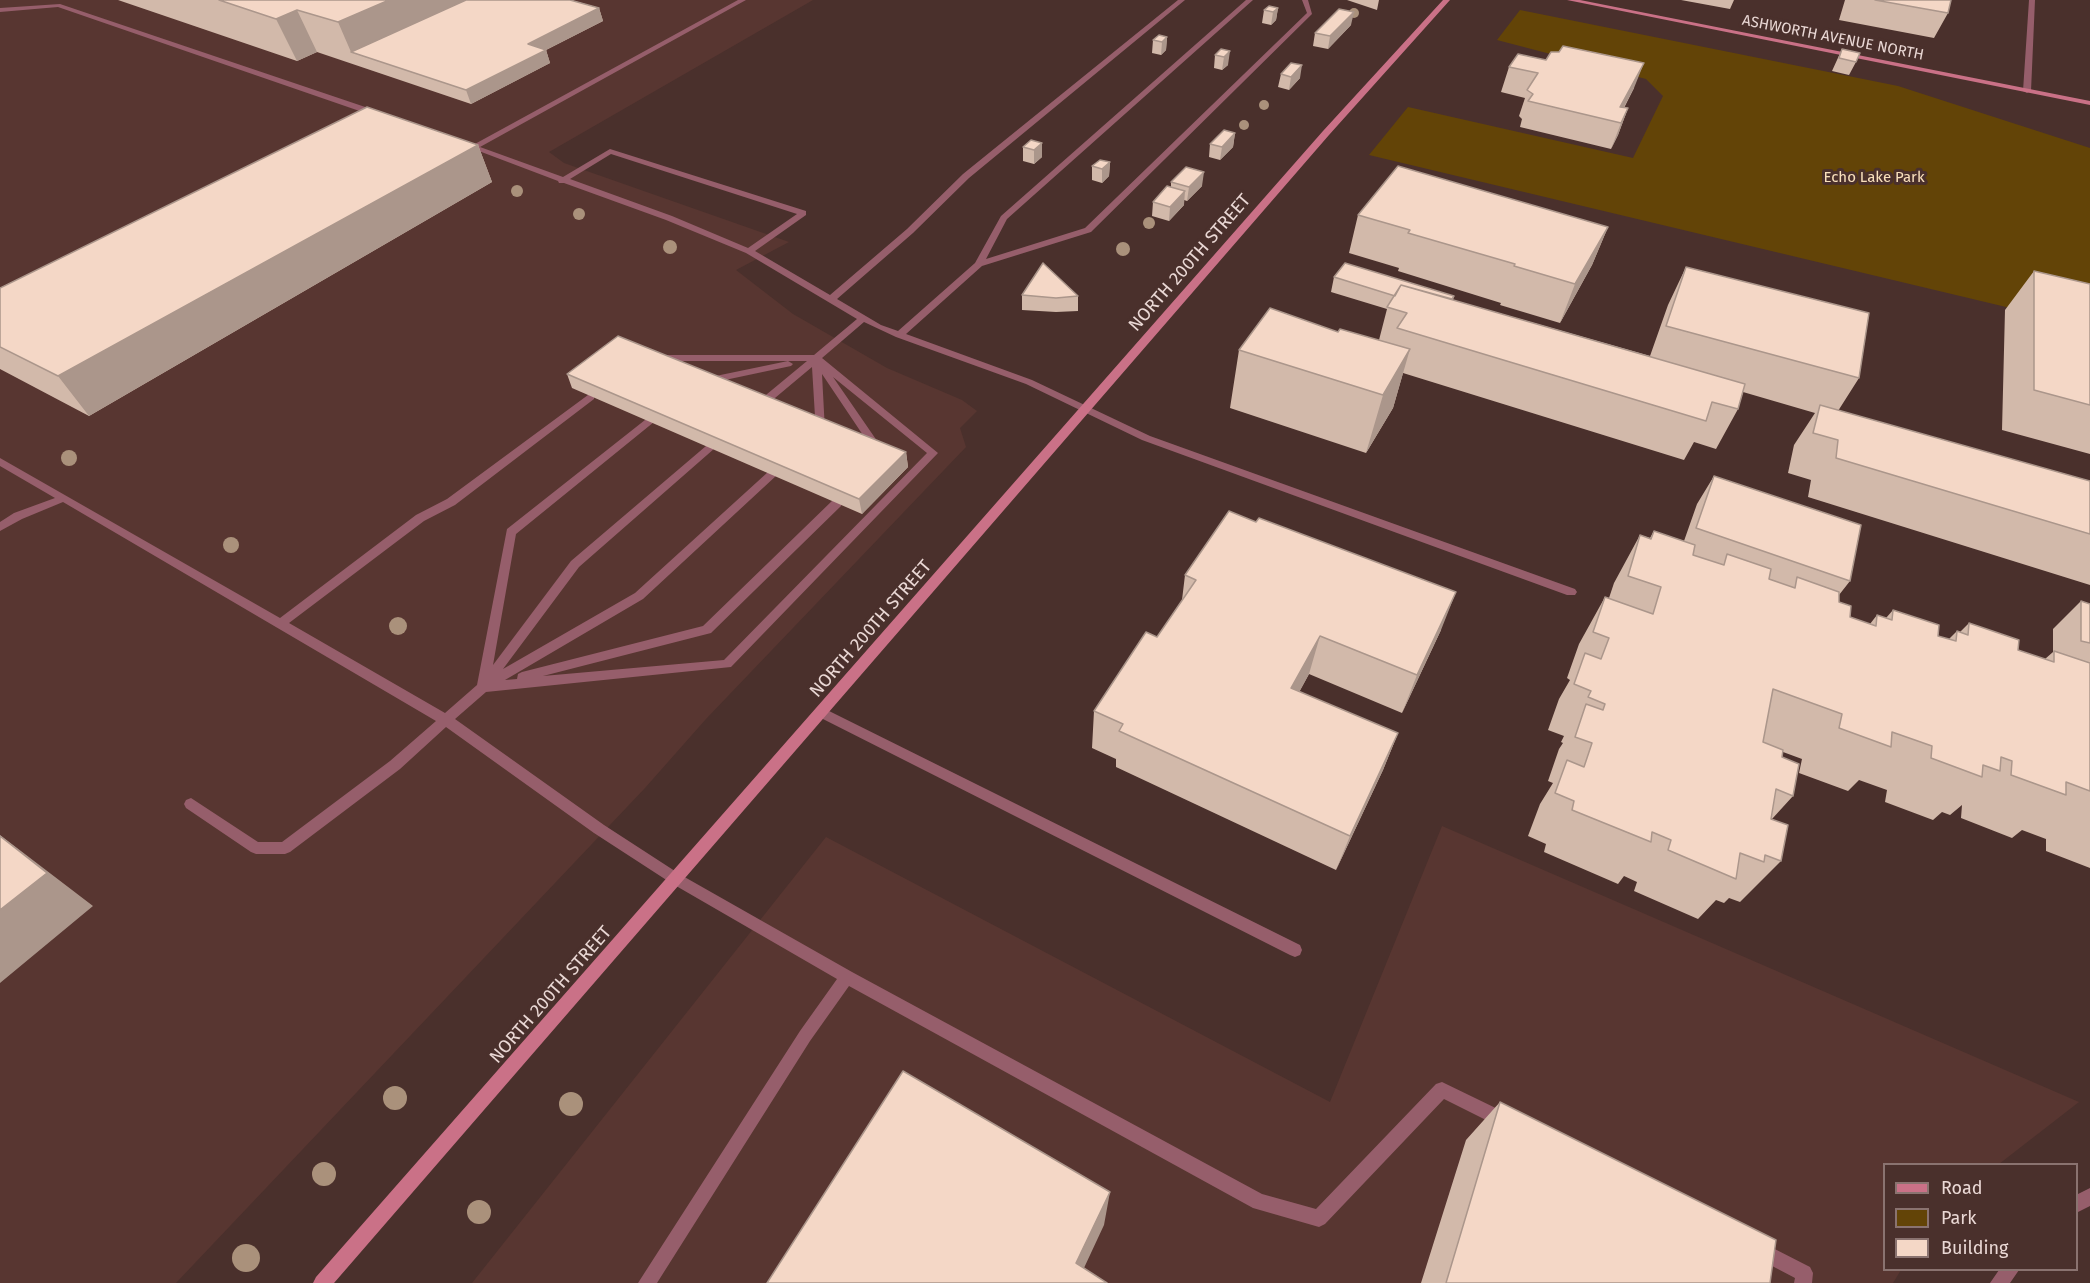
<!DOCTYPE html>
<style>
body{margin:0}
#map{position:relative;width:2090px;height:1283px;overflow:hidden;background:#4a302c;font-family:"Fira Sans",sans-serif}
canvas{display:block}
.legend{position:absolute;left:1883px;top:1163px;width:195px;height:108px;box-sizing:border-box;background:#4a302c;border:2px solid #8a7370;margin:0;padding:8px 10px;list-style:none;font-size:18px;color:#ead8d5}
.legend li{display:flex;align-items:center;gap:12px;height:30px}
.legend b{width:30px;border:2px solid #8a7370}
</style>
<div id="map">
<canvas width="2090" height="1283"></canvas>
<ul class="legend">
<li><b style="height:8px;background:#ca7187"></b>Road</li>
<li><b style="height:16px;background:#634407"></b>Park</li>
<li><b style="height:16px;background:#f4d7c6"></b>Building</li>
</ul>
</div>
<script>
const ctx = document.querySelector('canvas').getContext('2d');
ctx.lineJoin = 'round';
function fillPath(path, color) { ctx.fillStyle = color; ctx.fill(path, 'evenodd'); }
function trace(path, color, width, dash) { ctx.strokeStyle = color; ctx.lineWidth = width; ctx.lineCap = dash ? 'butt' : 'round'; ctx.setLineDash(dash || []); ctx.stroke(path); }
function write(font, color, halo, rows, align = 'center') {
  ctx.font = font + ' "Fira Sans",sans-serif'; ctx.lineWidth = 6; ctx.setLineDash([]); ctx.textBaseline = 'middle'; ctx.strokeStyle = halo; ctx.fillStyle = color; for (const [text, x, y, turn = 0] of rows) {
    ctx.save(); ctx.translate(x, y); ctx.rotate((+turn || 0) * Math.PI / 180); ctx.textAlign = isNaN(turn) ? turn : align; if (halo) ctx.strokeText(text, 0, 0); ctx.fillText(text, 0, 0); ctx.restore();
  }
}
fillPath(new Path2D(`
 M0,0H813L549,152L564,163L789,242L736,270L793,314L887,368L962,400L977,411L960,428L966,447L706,719L645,788L176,1283H0Z
 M1442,826L2079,1102L1999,1164H1884V1270H1901L1893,1283H472L826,837L1330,1102Z`), '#583631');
fillPath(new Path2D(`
 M1520,10L1898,86L2090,148V327L1369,155L1408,107L1633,158L1663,96L1646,79L1497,40Z`), '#634407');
fillPath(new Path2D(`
 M738,0H746L480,147L563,177L610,149L806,211V215L755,251L830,295L907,229L963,174L1178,0H1185L969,178L913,233L837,299L881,325L898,331L975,263L1001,216L1246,0H1253L1007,219L986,259L1085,228L1307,13L1302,0H1308L1312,14L1091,232L982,266L906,334L1032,380L1150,436L1575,589L1577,592L1575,595H1567L1142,440L1026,384L896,337L864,322L822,358L938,453L731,667L486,692L455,719L604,825L681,875L852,972L1262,1194L1316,1209L1436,1084L1442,1082L1508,1114L1510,1120L1508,1126L1502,1128L1444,1099L1325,1224L1319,1227L1253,1208L849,986L810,1041L657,1283H638L800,1031L837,979L671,883L594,833L446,727L400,769L290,852L285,854H256L251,852L186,808L184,804L186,800L191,798L258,842H282L390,761L436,721L63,502L22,519L0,531V522L14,513L55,498L0,466V458L280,618L416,515L447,499L588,395H594V399L455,505L424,521L289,623L445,713L477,685L507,529L645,420H653L654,422L516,534L493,665L571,561L706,446L710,445L715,448L579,567L503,669L635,593L768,472H776L777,475L643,599L505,680L517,679L518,674L522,672L703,626L833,500H841L842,503L841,506L711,633L543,676L724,660L927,453L833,377L884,451L883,453H875L822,374L825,431L820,434L816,433L812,367L763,408H755V404L807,361H659L654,358L659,355H814L857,319L746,253L666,220L564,183H559L558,181L463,145L467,143L473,145ZM611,154L797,214L748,248L672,216L570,179Z
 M60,4L380,112L381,114L374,116L58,7L0,12V8Z
 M788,361L793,364L791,366L706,384L701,381L706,378Z
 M821,707L1300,945L1302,950L1300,955L1295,957L1290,955L817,716L815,712L817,708Z
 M1761,1242L1810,1267L1813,1273L1812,1283H1794L1795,1278L1755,1257L1752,1251L1755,1245Z`), '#965e6b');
fillPath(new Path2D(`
 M2029,0H2035L2031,91L2027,93L2023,91Z
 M2090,1188V1206L2076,1213V1195Z
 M1999,1270H2019L2010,1283H1990Z`), '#965e6b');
fillPath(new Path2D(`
 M1443,0H1450L1329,135L334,1283H313L316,1277L1323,131Z
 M1567,0H1580L2090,101V105Z`), '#ca7187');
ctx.fillStyle = '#aa917b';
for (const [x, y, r] of [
 [1354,13,5],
 [1264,105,5],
 [1244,125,5],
 [517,191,6],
 [579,214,6],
 [1149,223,6],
 [670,247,7],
 [1123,249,7],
 [69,458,8],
 [231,545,8],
 [398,626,9],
 [395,1098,12],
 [571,1104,12],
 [324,1174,12],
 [479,1212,12],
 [246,1258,14]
]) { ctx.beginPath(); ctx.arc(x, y, r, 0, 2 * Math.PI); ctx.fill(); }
fillPath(new Path2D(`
 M118,0H572H571L599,8L603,21L546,50L550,63L471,104L317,52L297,61Z
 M1347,0H1379L1377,10Z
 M1681,0H1734L1730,9Z
 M1845,0H1951L1948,13L1934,38L1839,20Z
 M1278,8L1276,20L1271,25L1262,23L1264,10Z
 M1351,25L1328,49L1313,46L1315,33Z
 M1167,37L1166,50L1161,55L1152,53L1153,40Z
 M1221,49L1228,65L1222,70L1214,68L1215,55Z
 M1842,49L1856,62L1849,75L1832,71Z
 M1546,60L1634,88L1624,108H1628L1618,135L1611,149L1520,127L1522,119L1519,116L1525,98L1501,92L1509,67Z
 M1281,74L1300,78L1289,90L1278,87Z
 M1235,133L1233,147L1220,160L1209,157L1210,144Z
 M1042,143V157L1034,164L1023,161V147Z
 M478,145L492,182L89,416L0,369V288Z
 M1110,162L1109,176L1102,183L1092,180V166Z
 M1171,182L1202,186L1187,201L1184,200V205L1169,221L1152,216L1153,202L1171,187Z
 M1358,215L1608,227L1592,265L1560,323L1500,305L1501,303L1398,271L1399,268L1349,253Z
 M1686,267L1859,378L1838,411L2090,481V585L1808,497L1811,480L1788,473L1794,445L1815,413L1743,392L1738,409L1716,449L1694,442L1684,460L1403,373L1393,408L1366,453L1230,408L1239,350L1338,332L1379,340L1387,309L1331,292L1334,277L1454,296L1453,300L1650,356L1668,305Z
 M2034,271L2090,284V454L2002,430L2005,310Z
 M1022,295L1078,296V311L1056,312L1022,310Z
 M567,374L906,452L908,467L862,514L572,388Z
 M1714,476L1850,581L1839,595V602L1850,617L1870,624L1877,615L1886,618L1893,610L1938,636L1949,639L1957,631L1960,632L1969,623L2018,650L2045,659L2053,652V629L2081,601L2090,604V868L2046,851V839L2022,830L2012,838L1961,818L1962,805L1950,815L1942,812L1933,820L1885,802L1887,790L1859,780L1848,791L1799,773L1802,759L1783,752L1782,757L1793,796L1772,819L1781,861L1740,902L1729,898L1724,903L1716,900L1698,919L1634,891L1637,882L1624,876L1618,884L1544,852L1546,844L1528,836L1540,804L1553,783L1548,781L1559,749L1563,743L1561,742L1564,736L1548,730L1559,699L1570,680L1567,678L1579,644L1605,597L1609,598L1614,583L1640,535L1650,538L1654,531L1684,541L1697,504Z
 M1185,575L1441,630L1402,713L1309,674L1299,692L1398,733L1383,770L1336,870L1116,767V759L1092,748L1094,711L1157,637L1182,600Z
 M1500,1102L1770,1283H1421L1466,1140Z`), '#d2b9aa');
fillPath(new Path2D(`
 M389,0H498L351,52L338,22Z
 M599,8L603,21L546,50L550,63L471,104L466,90L528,44Z
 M1278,8L1276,20L1271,25L1273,12Z
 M297,10L317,52L297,61L276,19Z
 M1354,12L1351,25L1328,49L1330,36Z
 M1167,37L1166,50L1161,55L1162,42Z
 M1230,51L1228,65L1222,70L1224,57Z
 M1644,63L1634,88L1616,122L1620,107Z
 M1302,65L1300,78L1289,90L1291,77Z
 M1628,108L1618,135L1611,149L1621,123Z
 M1235,133L1233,147L1220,160L1222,147Z
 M1042,143V157L1034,164V150Z
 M478,145L492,182L89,416L58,376Z
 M1110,162L1109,176L1102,183V169Z
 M1204,172L1202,186L1187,201L1189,187Z
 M1185,191L1184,205L1169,221L1170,207Z
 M1608,227L1592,265L1560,323L1575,284Z
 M1410,349L1393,408L1366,453L1383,395Z
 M906,452L908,467L862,514L859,499Z
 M1456,592L1441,630L1402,713L1417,675Z
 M1320,636L1309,674L1281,726L1291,688Z
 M1398,733L1383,770L1336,870L1350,836Z
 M0,835L93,906L0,983Z
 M1110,1192L1104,1225L1077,1283L1076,1263Z`), '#ab968b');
const building = new Path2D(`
 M219,0H389L338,22L297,10L276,19Z
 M466,0H570L599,8L528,44L546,50L466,90L351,52Z
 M1875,0H1951L1948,13Z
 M1269,6L1278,8L1273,12L1264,10Z
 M1339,9L1354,12L1330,36L1315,33Z
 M1159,35L1167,37L1162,42L1153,40Z
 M1563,46L1644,63L1620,107L1628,108L1621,123L1528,101L1533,94L1527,90L1538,73L1509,67L1518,54L1546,60L1551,52H1559Z
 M1221,49L1230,51L1224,57L1215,55Z
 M1842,49L1860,53L1856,62L1839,58Z
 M1291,63L1302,65L1291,77L1281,74Z
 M367,107L478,145L58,376L0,347V288Z
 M1224,130L1235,133L1222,147L1210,144Z
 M1031,140L1042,143L1034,150L1023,147Z
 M1100,160L1110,162L1102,169L1092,166Z
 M1398,166L1608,227L1575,284L1514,266L1515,264L1408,233L1410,230L1358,215Z
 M1186,167L1204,172L1189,187L1171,182Z
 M1167,186L1185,191L1170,207L1153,202Z
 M1043,263L1078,296L1056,298L1022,295Z
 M1345,263L1454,296L1452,299L1401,285L1395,296L1334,277Z
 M1686,267L1869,313L1859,378L1666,326Z
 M2034,271L2090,284V405L2034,390Z
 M1401,285L1745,384L1738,409L1712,402L1706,421L1397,328L1407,313L1387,307Z
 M1270,308L1338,332L1340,329L1410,349L1383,395L1239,350Z
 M618,336L906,452L859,499L567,374Z
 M1820,405L2090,481V534L1836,458L1838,440L1813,433Z
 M1714,476L1861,525L1850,581L1696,528Z
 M1229,511L1256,522L1259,518L1456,592L1417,675L1320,636L1291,688L1398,733L1350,836L1119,731L1123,724L1094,711L1146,632L1157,637L1196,580L1185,575Z
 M1654,531L1695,545L1693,555L1724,565L1727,554L1771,569L1769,579L1795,588L1797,577L1839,592V602L1851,606L1850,617L1876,626L1877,615L1892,620L1893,610L1939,625L1938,636L1956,641L1957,631L1968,635L1969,623L2019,640L2018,650L2054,662V651L2090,663V791L2066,782V795L2011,775L2012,761L2001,757L2000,771L1983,765L1982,777L1931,758L1932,746L1892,732L1891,747L1839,728L1842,714L1773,689L1763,742L1783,750L1782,757L1799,764L1793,796L1776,789L1771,819L1788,825L1781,861L1765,855L1764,862L1740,853L1736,879L1668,850L1671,840L1652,832L1651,842L1572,810L1574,801L1555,793L1567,760L1584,767L1592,743L1575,737L1586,704L1603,710L1605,704L1588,697L1591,691L1574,684L1585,653L1601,659L1609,638L1593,632L1605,597L1653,614L1661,587L1628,576L1640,535L1651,539Z
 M2081,601L2090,604V643L2081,641Z
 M0,836L47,873L0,910Z
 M903,1071L1110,1192L1076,1263L1107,1283H767Z
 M1500,1102L1776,1240L1770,1283H1446Z`);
fillPath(building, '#f4d7c6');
trace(building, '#ab968b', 1.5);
write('15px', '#ead8d5', '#4a302c', [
 ["ASHWORTH AVENUE NORTH",1833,38,11]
]);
write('15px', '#f9e0bc', '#4a302c', [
 ["Echo Lake Park",1874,178]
]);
write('18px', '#ead8d5', '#4a302c', [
 ["NORTH 200TH STREET",1190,263,-49],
 ["NORTH 200TH STREET",871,629,-49],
 ["NORTH 200TH STREET",551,995,-49]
]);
</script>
